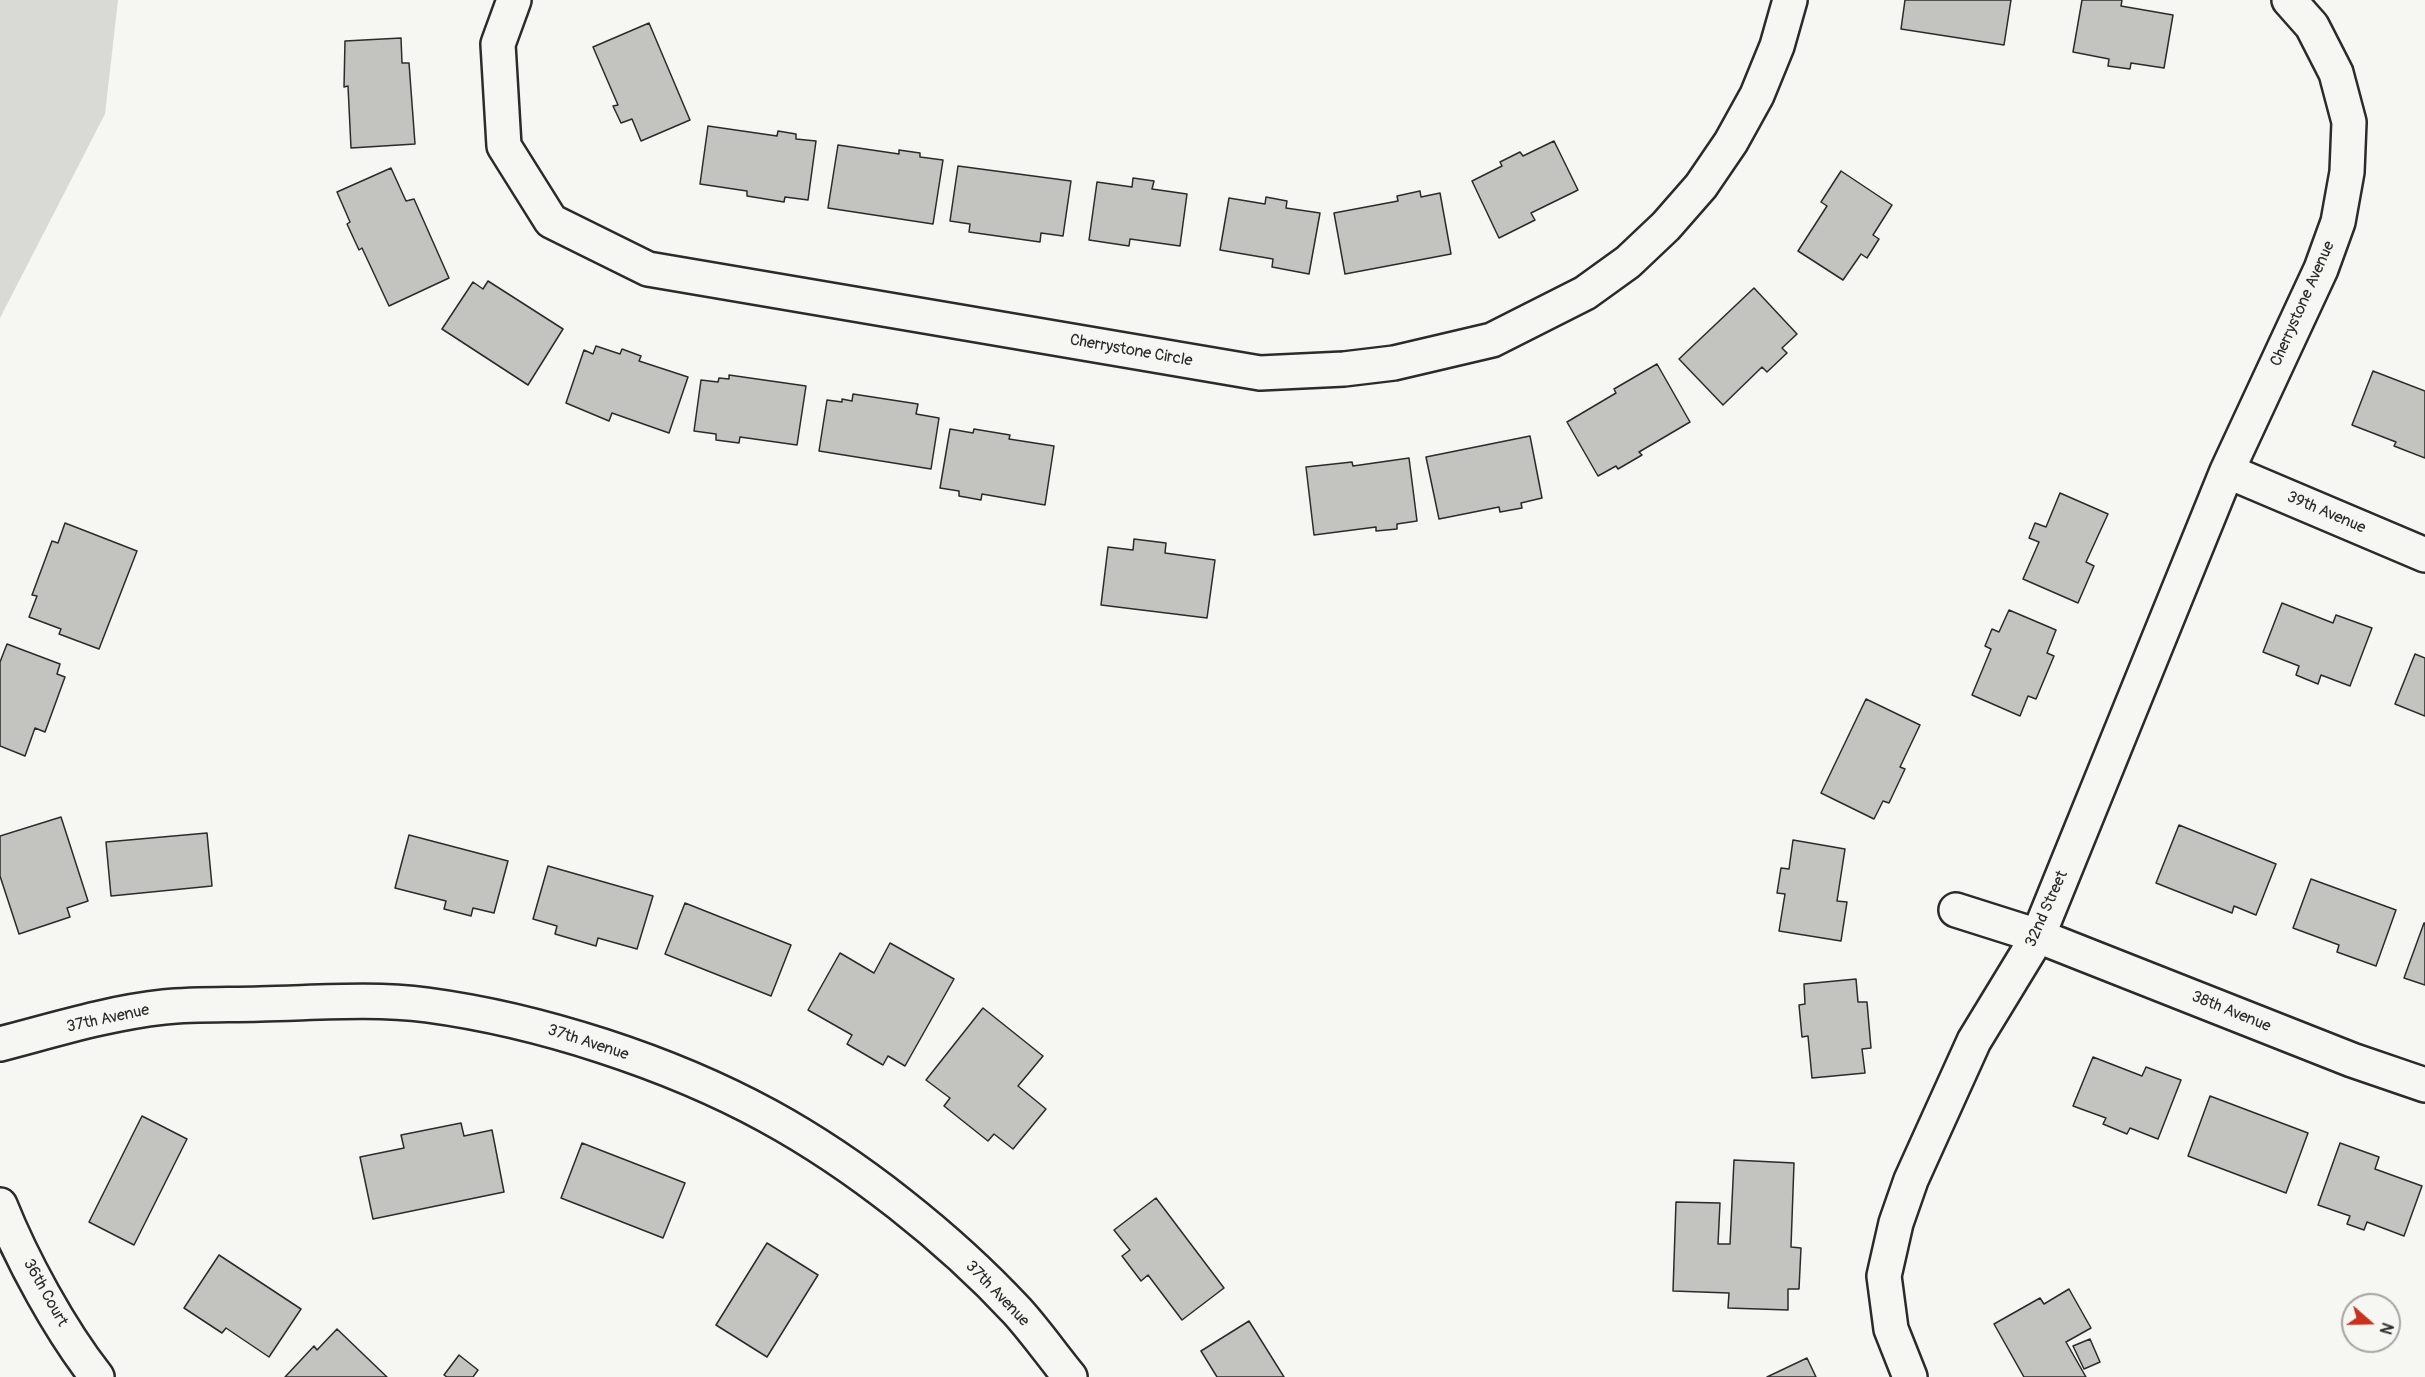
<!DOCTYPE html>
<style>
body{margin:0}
#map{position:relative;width:2425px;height:1377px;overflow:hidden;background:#f6f6f2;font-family:Pangolin,sans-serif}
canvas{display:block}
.north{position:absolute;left:2341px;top:1293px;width:60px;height:60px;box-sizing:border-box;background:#f6f6f2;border:2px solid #a5a5a2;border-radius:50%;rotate:110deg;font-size:16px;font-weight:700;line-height:24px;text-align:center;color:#2b2b2b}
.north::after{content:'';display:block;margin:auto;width:21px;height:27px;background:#c8321e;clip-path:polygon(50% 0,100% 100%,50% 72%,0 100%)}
</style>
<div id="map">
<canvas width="2425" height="1377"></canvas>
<div class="north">N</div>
</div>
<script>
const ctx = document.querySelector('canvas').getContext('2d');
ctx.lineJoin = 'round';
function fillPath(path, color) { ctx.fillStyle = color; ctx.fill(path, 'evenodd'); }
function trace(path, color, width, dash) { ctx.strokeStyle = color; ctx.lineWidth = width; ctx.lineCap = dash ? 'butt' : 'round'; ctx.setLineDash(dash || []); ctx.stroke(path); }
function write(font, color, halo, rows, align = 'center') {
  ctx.font = font + ' Pangolin,sans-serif'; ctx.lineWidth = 5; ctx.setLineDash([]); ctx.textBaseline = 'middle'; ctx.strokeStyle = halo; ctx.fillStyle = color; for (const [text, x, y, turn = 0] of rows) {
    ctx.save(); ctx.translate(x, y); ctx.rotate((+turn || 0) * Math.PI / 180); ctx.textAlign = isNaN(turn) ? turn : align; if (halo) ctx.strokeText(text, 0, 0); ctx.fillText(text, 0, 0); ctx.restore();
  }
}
fillPath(new Path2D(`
 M0,0H118L105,114L0,318Z`), '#d9d9d5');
const building = new Path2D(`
 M1905,0H2011L2004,45L1901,29Z
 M2082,0H2122L2121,6L2173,15L2164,68L2131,63L2130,69L2108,66L2109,59L2073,52Z
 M649,23L690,120L641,141L632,119L621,123L613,106L618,105L593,47Z
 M401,38L402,63H409L415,144L351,148L348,86L344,87L345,41Z
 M708,126L777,136L778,131L796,134V139L816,141L808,200L785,197L784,202L747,196V191L700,184Z
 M1554,141L1578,190L1531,213L1535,220L1499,238L1472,181L1502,166L1500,162L1520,152L1523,156Z
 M838,145L899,154V150L920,153V157L943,160L933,224L828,208Z
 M958,166L1071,181L1063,236L1041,233L1040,242L969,232L970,224L950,221Z
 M391,168L406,201L414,199L449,278L389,306L362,248L359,250L347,224L350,222L337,192Z
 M1841,171L1892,205L1873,235L1879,239L1867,258L1861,254L1843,280L1798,251L1827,206L1821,202Z
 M1133,178L1154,181L1152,189L1187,194L1180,246L1130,239L1129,246L1089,240L1097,182L1132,187Z
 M1420,191L1421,197L1440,193L1451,254L1345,274L1334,213L1398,201L1397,196Z
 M1266,197L1287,201L1286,208L1320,213L1309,274L1272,267L1273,259L1220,250L1229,198L1265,204Z
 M488,281L563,329L528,385L442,329L473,282L483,289Z
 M1754,288L1797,334L1782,348L1787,353L1767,372L1762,367L1723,405L1679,359Z
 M596,346L620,354L622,349L641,356L639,361L688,377L669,433L612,413L609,421L566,403L584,350L593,354Z
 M1657,364L1690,422L1639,452L1642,455L1618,469L1616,466L1598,476L1567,422L1616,393L1614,389Z
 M2373,371L2425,391V458L2394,446L2396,442L2352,425Z
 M729,375L806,386L797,445L740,437L739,443L716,440V434L694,431L701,380L718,382L719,378L729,379Z
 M853,394L918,404L916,414L939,418L931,469L819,451L827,400L842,402V399L852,401Z
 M950,429L973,433L974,429L1010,435L1009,439L1054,446L1045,505L982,494L981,500L959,496V491L940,488Z
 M1530,436L1542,498L1521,503L1522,508L1500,512L1499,507L1439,519L1426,457Z
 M1409,458L1417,521L1397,524V529L1376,531V527L1314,535L1306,467L1352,462L1353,466Z
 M2060,493L2108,514L2086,562L2094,566L2078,603L2023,579L2039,542L2029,538L2035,523L2046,527Z
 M65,523L137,551L99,649L59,634L61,629L29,617L37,596L32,595L52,541L58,543Z
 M1134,539L1166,543L1165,553L1215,560L1207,618L1101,605L1108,547L1133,550Z
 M2282,603L2333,623L2336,615L2372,628L2350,686L2321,675L2318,684L2296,675L2299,666L2263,652Z
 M2009,610L2056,630L2047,653L2054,656L2036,699L2028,696L2020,716L1972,695L1991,649L1985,646L1992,629L1999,632Z
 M7,644L60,664L57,674L65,677L45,732L35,728L25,756L0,746V662Z
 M2415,654L2425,658V716L2395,704Z
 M1866,699L1920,725L1900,767L1905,769L1889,803L1883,801L1874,819L1821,793Z
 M61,817L88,901L67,908L70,917L19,934L0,876V836Z
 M2179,825L2276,864L2256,915L2234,906L2232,913L2156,883Z
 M207,833L212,886L111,896L106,842Z
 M409,835L508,861L494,913L473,908L471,916L444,909L446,901L395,888Z
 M1793,840L1845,849L1837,901L1847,902L1841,941L1779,931L1785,894L1777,893L1781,868L1789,869Z
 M548,866L653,896L637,949L598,938L596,946L555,934L557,926L533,919Z
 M2311,879L2396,910L2376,966L2337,952L2339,945L2293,928Z
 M685,903L791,945L771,996L665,954Z
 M2424,923H2425V985L2404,978Z
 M890,943L954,979L905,1066L888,1056L883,1065L847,1044L852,1035L808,1010L840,953L874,973Z
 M1856,979L1858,1002H1867L1871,1048L1862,1049L1865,1073L1812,1078L1808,1036L1802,1037L1799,1005L1805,1004L1804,984Z
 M983,1008L1043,1056L1018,1086L1046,1109L1013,1149L994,1134L988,1141L944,1106L950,1098L926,1080Z
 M2093,1057L2142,1076L2146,1067L2181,1080L2158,1139L2130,1128L2127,1134L2103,1124L2106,1118L2073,1106Z
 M2210,1096L2308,1133L2286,1193L2188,1156Z
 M142,1116L187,1139L134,1245L89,1222Z
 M461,1123L464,1136L492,1130L504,1192L373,1219L360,1157L404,1148L401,1135Z
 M582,1143L685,1183L663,1238L561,1198Z
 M2340,1143L2379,1157L2375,1169L2422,1186L2404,1236L2367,1222L2364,1230L2347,1224L2350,1216L2318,1205Z
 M1734,1160L1794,1163L1791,1247L1801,1248L1799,1289H1788V1310L1728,1308L1729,1293L1673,1291L1676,1202L1720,1203L1718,1244H1730Z
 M1156,1198L1224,1288L1182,1320L1148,1275L1141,1281L1122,1256L1130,1250L1114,1230Z
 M767,1243L818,1275L767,1357L716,1325Z
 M219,1255L301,1309L269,1357L226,1328L222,1333L184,1308Z
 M2069,1289L2091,1328L2066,1342L2086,1377H2024L1994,1324L2040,1298L2044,1304Z
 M1249,1321L1284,1377H1217L1201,1351Z
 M337,1329L387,1377H285L314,1346L317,1350Z
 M2090,1339L2100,1362L2084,1369L2073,1346Z
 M459,1355L478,1370L473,1377H447L444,1375Z
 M1807,1358L1816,1377H1767Z`);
fillPath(building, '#c3c3c0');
trace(building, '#2b2b2b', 1.5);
const street = new Path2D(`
 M514,0L498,44L504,146L551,221L648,269L1260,373L1344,369L1394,363L1492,340L1585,293L1628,262L1666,226L1701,186L1731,142L1757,95L1777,46L1790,0
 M2227,471L2425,555
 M1956,910L2038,936L2352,1060L2425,1085
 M0,1044C54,1030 108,1013 164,1007C195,1004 228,1005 260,1004C315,1003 372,998 427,1005C539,1020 669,1062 768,1116C856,1164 949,1238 1017,1311C1036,1332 1052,1355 1070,1377
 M0,1205C22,1260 60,1330 97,1377
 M1910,1377L1891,1329L1884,1276L1896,1223L1911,1180L1974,1041L2038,936L2227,471L2321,269L2338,222L2347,172L2349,122L2336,73L2312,26L2289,0`);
trace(street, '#2b2b2b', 38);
trace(street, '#f6f6f2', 33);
write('16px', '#2b2b2b', '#f6f6f2', [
 ["Cherrystone Avenue",2303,304,-66],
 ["Cherrystone Circle",1131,351,10],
 ["39th Avenue",2326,513,23],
 ["32nd Street",2047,909,-66],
 ["38th Avenue",2231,1012,22],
 ["37th Avenue",108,1019,-12],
 ["37th Avenue",588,1043,18],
 ["36th Court",45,1293,61],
 ["37th Avenue",997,1294,46]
]);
</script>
